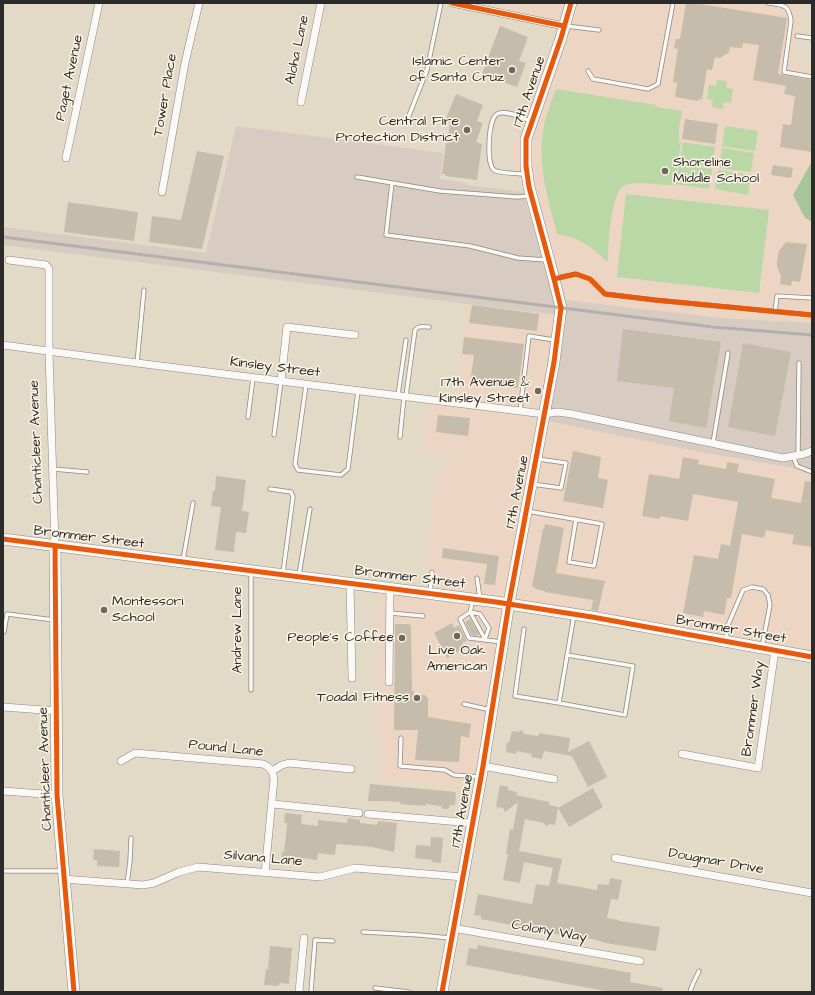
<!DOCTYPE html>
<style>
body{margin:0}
#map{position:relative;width:815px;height:995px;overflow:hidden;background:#e2d9c7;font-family:"Architects Daughter",sans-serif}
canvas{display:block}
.frame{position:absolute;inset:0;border:4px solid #2b2b2b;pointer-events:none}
</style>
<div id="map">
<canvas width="815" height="995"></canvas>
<div class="frame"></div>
</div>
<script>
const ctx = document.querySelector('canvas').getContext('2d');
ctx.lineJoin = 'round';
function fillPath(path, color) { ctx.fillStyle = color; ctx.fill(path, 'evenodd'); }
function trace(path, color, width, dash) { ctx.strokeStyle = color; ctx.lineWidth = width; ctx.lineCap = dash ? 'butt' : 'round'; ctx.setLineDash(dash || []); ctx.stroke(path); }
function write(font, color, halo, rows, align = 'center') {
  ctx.font = font + ' "Architects Daughter",sans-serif'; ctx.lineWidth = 3; ctx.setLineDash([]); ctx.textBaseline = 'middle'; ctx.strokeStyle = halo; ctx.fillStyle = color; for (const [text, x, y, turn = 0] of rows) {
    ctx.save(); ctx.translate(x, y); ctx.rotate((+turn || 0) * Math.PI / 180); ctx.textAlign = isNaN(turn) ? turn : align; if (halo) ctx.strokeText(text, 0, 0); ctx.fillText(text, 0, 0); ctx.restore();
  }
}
fillPath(new Path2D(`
 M501,3H804L795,64L812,67V323L721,318L555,299L511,150L561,23L499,11Z
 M467,304L555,315L539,419L700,452L812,471V658L509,604L477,789L379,780L383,733H378V587L423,593L437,470H440L453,456L422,452L428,396L455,400Z`), '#ecd6c3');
fillPath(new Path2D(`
 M236,126L443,153L440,179L466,183V185L523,192L555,299L721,318L812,323V471L700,452L538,419L555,315L3,245V227L206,253Z`), '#d8cbc1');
fillPath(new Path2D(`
 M717,80L727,81L726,88L733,89L731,103L724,102L723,109L712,107L713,100L707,99L709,85L716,86Z
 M556,89L656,105V107L682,111L679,128V142L681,143L674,185C663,185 634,181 625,185C610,192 608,247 608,261H606C592,246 578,237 557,234C547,195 536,161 545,121C548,110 552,99 556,89Z
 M725,126L758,131L755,151L722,146Z
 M683,142L715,147L712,167L680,162Z
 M722,148L754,153L751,172L719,168Z
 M679,164L712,169L709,189L676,184Z
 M718,170L751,175L748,195L715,189Z
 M626,194L769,210L759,293L617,277Z`), '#bad7a6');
fillPath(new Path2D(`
 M812,161V222L805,218L793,195Z`), '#a9c69b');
fillPath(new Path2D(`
 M686,3H694L787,18L778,74L812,80V152L780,147L783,124L791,125L795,96L784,94L786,86L753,80L759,45L743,43L742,48L730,47L729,52L720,58L715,57L712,70L707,69L702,99H699L698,101L675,97L677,83L673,82L678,49L674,48L676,39H680Z
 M500,26L528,37L519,61L526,63L517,87L482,74Z
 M456,94L483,105L477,121L483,123L476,142L482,144L477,180L445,176V174H442L446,143H447L450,123L445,121Z
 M685,119L718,124L715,144L682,139Z
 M197,151L224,156L202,249L149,242L152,216L181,220Z
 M773,165L793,168L791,178L771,175Z
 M68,202L138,212L134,241L64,232Z
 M786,242L807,244L800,282L792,281L791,286L780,284L781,276L777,267V261L779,251Z
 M472,305L539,314L537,331L469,323Z
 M623,329L721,342L706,428L669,421L674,388L617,381Z
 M464,337L524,344L518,388L492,385L491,387L470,384L474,355L462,354Z
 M743,343L791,352L775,436L728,427Z
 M438,415L470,418L468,436L436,432Z
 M573,451L601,457L598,478L608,480L603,508L563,501Z
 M683,457L699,460L698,464L726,469L727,462L739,464L737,472L775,479L771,498L801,503L805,481L812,482V547L792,544L794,535L766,530L764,538L742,534L731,598H727L724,615L704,611L703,617L683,613L694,555L718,559L721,544L730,546L738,502L693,494L688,521L660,516V519L642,516L649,474L679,479Z
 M216,476L246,480L242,511L249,512L246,533L236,532L234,552L215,550L221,507L211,506L213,491H215Z
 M545,524L564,528L556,573L605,581L598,611L591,610L593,600L545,592V591L536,589L532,586L543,529H544Z
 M443,548L499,556L495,585L484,584L487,564L442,558Z
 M470,619L479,634L476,636L471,635L465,622Z
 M452,623L454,628L459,625L467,641L462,643L465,648L447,658L434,633Z
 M395,624H409L411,626L412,691H414V695H425L428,699V717L471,724L469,738L461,736L459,762L415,760L418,730H394Z
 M522,730L524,734L539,736V733L570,738L568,752L589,741L607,777L588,787L572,756L544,751L542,759L531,757L532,754L517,751L516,754L506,752L507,742L509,743L512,731L518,732Z
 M370,784L456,792L455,805H451L448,809H443L441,806L426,804V806L400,804L401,802L386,801H368Z
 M500,785L508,787V790L517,792L516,795L549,802V805L558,807V808L593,788L603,807L569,827L558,808L555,825L550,824L546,826L544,823L525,819L519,851L562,859L557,883L597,890L598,884L609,885L610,878L622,880L618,900L611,899L607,918L619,920V921L660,927L656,951L606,943L593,939L572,937L481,919V916L474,915L478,894L532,904L536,884L549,886L553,868L524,862L520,883L503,880L508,854H506L510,829L513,830L518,802L505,812L503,808L496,807Z
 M285,813L302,815L301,824L318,826V820L347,823L348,818L360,820V823L377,825L378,821L397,823L394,852L372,847L338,844L337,845H336L335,855L318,853L317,860L303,858L302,864L281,862L282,852H284L286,836L287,823H284Z
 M431,837L443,838L441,863L432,862V860L415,858L416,845L430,846Z
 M94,849L120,851L119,867L97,866V860H93Z
 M478,945L631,973L630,982L663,988L662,992H610L466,965L469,948L477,949Z
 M270,946L292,948L289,984L279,983V986L264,985L266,969H268Z`), '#c6bcac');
const lane = new Path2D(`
 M768,3C783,5 789,4 791,21L784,72L812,77
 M566,26L599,30
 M797,36L812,38
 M588,71L593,79L648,89L658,84L673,3
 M408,118L427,70L441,3
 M525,174C517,173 500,174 494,170C486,164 488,119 497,114C505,109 522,118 530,121
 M357,177L440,191L517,197L531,196
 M392,183L386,235L470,246L518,258L546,260
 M555,278L576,274L590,279L605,294L655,300L812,315
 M775,312L777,296L812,298
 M137,363L144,290
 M306,385L295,464L298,470L341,475L348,469L358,391
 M398,395L406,340
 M406,396L415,330C419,325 423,327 429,327
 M520,411L529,336L554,340
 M248,417L253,378
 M274,435L281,381
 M400,437L404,397
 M713,443L728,353
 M798,455L799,363
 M793,456L797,466L812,472
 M53,469L87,472
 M532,484L561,488L566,463L538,459
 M270,489L291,492L293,497L283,573
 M527,511L602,524L594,566L569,562L576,519
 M183,560L193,503
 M251,573V690
 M299,575L310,509
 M477,578L480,598
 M430,593L432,572
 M473,600L470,612L460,619L469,638L502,642
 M470,612L480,614L489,628L485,639
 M470,612L485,639
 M390,613L423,616
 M524,629L515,696L559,703
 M4,632L7,614L54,620
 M726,640L728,625L743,590L752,587L763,589L768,595L770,605L762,647
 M567,655L633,666L625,715L559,703L574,615
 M464,704L491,710
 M401,738L400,766L445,770L454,775L480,777
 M3,871H62
 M127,884L130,861L131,838
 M363,932L419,935L450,938
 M375,988L409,992
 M311,992L315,940L333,941
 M690,992L692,986L699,971`);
const street = new Path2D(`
 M452,3L564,26
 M301,102L321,3
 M66,158L99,3
 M162,192L185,63L199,3
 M9,260L46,265L49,269V352L55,546
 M3,345L137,363L544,414L557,412L572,414L783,458L804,454L812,451
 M281,381L287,327L355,335
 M350,583L352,678
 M389,682L390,588
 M3,707L57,711
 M682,754L758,768L775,650
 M121,761L135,753L263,764C270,767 273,771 274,779L265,873
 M483,766L554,779
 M272,771L282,765L289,763L351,769
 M3,791L57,795
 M273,804L359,813
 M368,814L472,823
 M615,858L812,893
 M63,879L143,885L154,883L179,872L198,867L320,877L355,868L463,877
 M453,928L640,961
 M299,992L304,938`);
const secondary = new Path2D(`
 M3,539L496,602L592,617L812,657
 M55,546L57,795L74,992
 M442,992L483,766L509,603L554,362L561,308L554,279L529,187L526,166V139L561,38L571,3`);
trace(lane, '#8c887e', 5);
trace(street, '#8c887e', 8);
trace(secondary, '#8c887e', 12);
trace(lane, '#fbf9f7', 3.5);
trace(street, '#fbf9f7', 7);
trace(secondary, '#fbf9f7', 11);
trace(new Path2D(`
 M3,237L713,327L812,335`), '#b2b1ae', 3);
trace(new Path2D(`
 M452,3L564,26
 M554,279L576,274L590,279L605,294L655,300L812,315
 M3,539L496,602L592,617L812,657
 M55,546L57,795L74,992
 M442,992L483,766L509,603L554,362L561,308L554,279L529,187L526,166V139L561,38L571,3`), '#e8590c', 5);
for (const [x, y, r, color] of [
 [512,70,4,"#6b6862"],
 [467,130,4,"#6b6862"],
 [665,171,4,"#6b6862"],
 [538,391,4,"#6b6862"],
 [104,610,4,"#6b6862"],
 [457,636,4,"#6b6862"],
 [402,638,4,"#6b6862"],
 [417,698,4,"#6b6862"]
]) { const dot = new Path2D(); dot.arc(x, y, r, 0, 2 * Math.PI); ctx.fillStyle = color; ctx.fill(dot); trace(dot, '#fcf5e5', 1.5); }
write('14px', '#2b2b2b', '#fcf5e5', [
 ["Aloha Lane",298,50,-78],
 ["Paget Avenue",70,78,-78],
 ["17th Avenue",530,92,-71],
 ["Tower Place",166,95,-80],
 ["Kinsley Street",275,368,7],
 ["Chanticleer Avenue",37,442,-92],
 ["17th Avenue",518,492,-79],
 ["Brommer Street",89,538,7],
 ["Brommer Street",410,578,7],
 ["Andrew Lane",238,630,-90],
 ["Brommer Street",731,630,10],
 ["Brommer Way",754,709,-82],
 ["Pound Lane",226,749,6],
 ["Chanticleer Avenue",46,769,-92],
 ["17th Avenue",463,811,-80],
 ["Silvana Lane",263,859,5],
 ["Dougmar Drive",716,862,10],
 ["Colony Way",549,932,10]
]);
write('14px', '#2b2b2b', '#fcf5e5', [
 ["Islamic Center",504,62],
 ["of Santa Cruz",504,78],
 ["Central Fire",459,122],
 ["Protection District",459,138],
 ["Shoreline",673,163,"left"],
 ["Middle School",673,179,"left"],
 ["17th Avenue &",530,383],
 ["Kinsley Street",530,399],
 ["Montessori",112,602,"left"],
 ["School",112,618,"left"],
 ["People's Coffee",394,638],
 ["Live Oak",457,651,"center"],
 ["American",457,667,"center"],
 ["Toadal Fitness",409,698]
], 'right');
</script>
